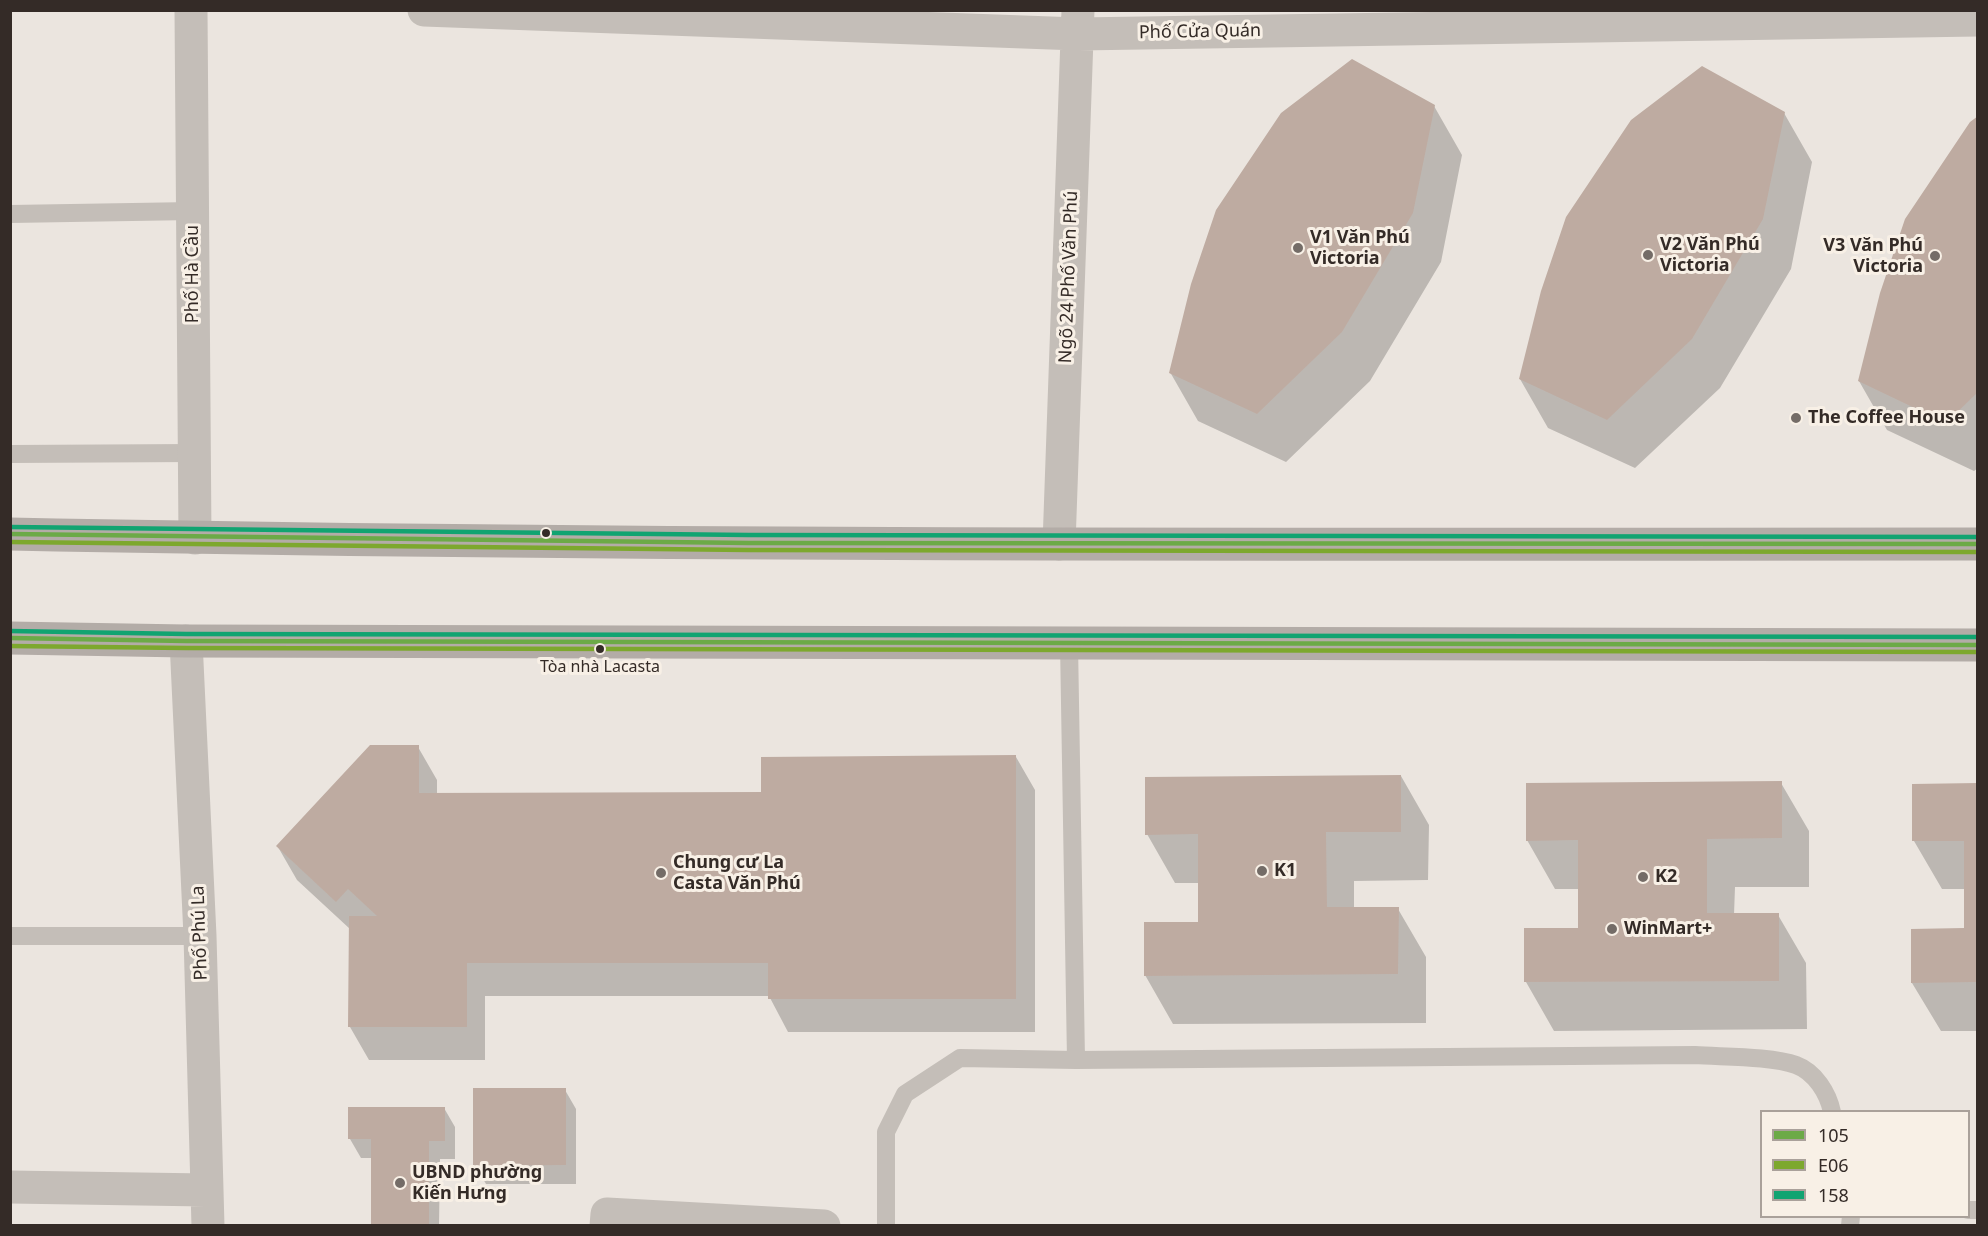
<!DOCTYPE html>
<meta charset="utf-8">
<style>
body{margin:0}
#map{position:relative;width:1988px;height:1236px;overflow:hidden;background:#ebe5df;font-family:"Noto Sans",sans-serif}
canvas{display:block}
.frame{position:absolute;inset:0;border:12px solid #342b27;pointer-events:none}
.legend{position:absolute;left:1760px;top:1110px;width:210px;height:108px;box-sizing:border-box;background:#f8f0e6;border:2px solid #aaa19a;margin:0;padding:8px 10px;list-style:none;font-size:18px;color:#342b27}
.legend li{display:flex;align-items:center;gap:12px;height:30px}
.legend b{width:30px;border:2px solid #aaa19a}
</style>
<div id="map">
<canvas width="1988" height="1236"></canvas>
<div class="frame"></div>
<ul class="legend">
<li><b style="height:8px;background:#6caa47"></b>105</li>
<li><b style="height:8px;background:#7da82e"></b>E06</li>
<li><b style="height:8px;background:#11a471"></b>158</li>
</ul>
</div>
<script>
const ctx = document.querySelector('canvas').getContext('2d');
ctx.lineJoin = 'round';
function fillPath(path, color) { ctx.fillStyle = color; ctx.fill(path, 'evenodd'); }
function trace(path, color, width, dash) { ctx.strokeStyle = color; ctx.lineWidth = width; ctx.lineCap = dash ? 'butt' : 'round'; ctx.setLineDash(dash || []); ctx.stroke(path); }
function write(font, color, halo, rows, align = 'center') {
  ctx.font = font + ' "Noto Sans",sans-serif'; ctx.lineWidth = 6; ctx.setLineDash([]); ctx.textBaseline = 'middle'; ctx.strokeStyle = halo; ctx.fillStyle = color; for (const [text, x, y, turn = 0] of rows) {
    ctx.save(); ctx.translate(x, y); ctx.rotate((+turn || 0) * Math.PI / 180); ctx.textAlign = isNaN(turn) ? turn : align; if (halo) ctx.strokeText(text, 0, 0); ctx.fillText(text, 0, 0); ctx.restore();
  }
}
fillPath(new Path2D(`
 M1434,106L1462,155L1441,262L1370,381L1286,462L1198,421L1170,372Z
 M1784,113L1812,162L1791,269L1720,388L1635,468L1548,428L1520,379Z
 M1978,118V468L1974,471L1887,430L1859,381Z
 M418,747L437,780V795L763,794L1016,757L1035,790V1032H788L769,996H485V1060H369L350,1027V929L297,880L278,847Z
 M1401,776L1429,825L1428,880L1354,881V909H1398L1426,957V1023L1173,1024L1145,975L1199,923V883H1175L1147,834Z
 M1781,783L1809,831V887H1735L1734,915H1778L1806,963L1807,1029L1554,1031L1526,982L1580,929V889H1555L1527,840Z
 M1978,785V1031H1941L1912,983L1966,930V889H1942L1914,841Z
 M565,1090L576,1109V1184H486L475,1165Z
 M444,1108L455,1127V1159H440L439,1226H373V1158H361L350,1139Z`), '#0003');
fillPath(new Path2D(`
 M1352,59L1435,105L1413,213L1342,332L1257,414L1169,373L1191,284L1216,210L1281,113Z
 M1702,66L1785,112L1763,219L1692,339L1607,420L1519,379L1541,291L1566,217L1631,120Z
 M1978,116V392L1946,423L1858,381L1880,293L1905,219L1970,122Z
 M370,745H419V793L761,792V757L1016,755V999H768V963H467V1027H348L349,916H377L348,889L336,902L276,846Z
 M1401,775V832H1326L1327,907H1399L1398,974L1144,976V922H1198V834L1145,835V777Z
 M1782,781V838L1707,839V913H1779V981L1524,982V928H1578V840L1526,841V783Z
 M1978,783V982L1911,983V929L1964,928V841H1912V784Z
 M473,1088H566V1165L473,1166Z
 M348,1107H445V1141H429V1226H371V1139H348Z`), '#beaba1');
trace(new Path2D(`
 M10,214L193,211
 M10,454L194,453
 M10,936H200
 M1076,1060L1695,1055C1722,1057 1772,1056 1796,1065C1815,1072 1828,1093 1832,1112
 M1968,1210H1978
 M886,1226V1132L905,1094L960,1058L1076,1060L1069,643
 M1850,1226L1851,1216`), '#c4beb8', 18);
trace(new Path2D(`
 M191,10L195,538
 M424,10L1078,34L1978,20
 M1059,544L1078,10
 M186,641L200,936L208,1226
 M10,1187L206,1190
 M606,1226L607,1214L824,1226`), '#c4beb8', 33);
trace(new Path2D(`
 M10,534C666,547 1322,544 1978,544
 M10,638L186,641L1978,645`), '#b3aca7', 33);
trace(new Path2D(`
 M10,534L748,543L1978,544
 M10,638L186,641L1978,645`), '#6caa47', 4.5);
trace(new Path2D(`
 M10,542L748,550L1978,552
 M10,646L186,648L1978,652`), '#7da82e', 4.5);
trace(new Path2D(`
 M10,527L748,535L1978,537
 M10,631L186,634L1978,637`), '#11a471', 4.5);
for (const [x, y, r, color] of [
 [1298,248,6,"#746c67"],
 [1648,255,6,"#746c67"],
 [1935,256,6,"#746c67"],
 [1796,418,6,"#746c67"],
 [546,533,5,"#342b27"],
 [600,649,5,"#342b27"],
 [1262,871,6,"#746c67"],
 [661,873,6,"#746c67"],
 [1643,877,6,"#746c67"],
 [1612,929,6,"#746c67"],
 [400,1183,6,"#746c67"]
]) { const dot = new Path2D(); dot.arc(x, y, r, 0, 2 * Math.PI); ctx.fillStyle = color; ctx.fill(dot); trace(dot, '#f8f0e6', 2); }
write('16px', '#342b27', '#f8f0e6', [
 ["Tòa nhà Lacasta",600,667]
]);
write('18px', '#342b27', '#f8f0e6', [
 ["Phố Cửa Quán",1200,32,-1],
 ["Phố Hà Cầu",193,274,-90],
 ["Ngõ 24 Phố Văn Phú",1069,277,-88],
 ["Phố Phú La",200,933,-92]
]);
write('bold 18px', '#342b27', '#f8f0e6', [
 ["V1 Văn Phú",1310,238],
 ["Victoria",1310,259],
 ["V2 Văn Phú",1660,245],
 ["Victoria",1660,266],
 ["V3 Văn Phú",1923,246,"right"],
 ["Victoria",1923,267,"right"],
 ["The Coffee House",1808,418],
 ["Chung cư La",673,863],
 ["Casta Văn Phú",673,884],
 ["K1",1274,871],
 ["K2",1655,877],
 ["WinMart+",1624,929],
 ["UBND phường",412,1173],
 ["Kiến Hưng",412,1194]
], 'left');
</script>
